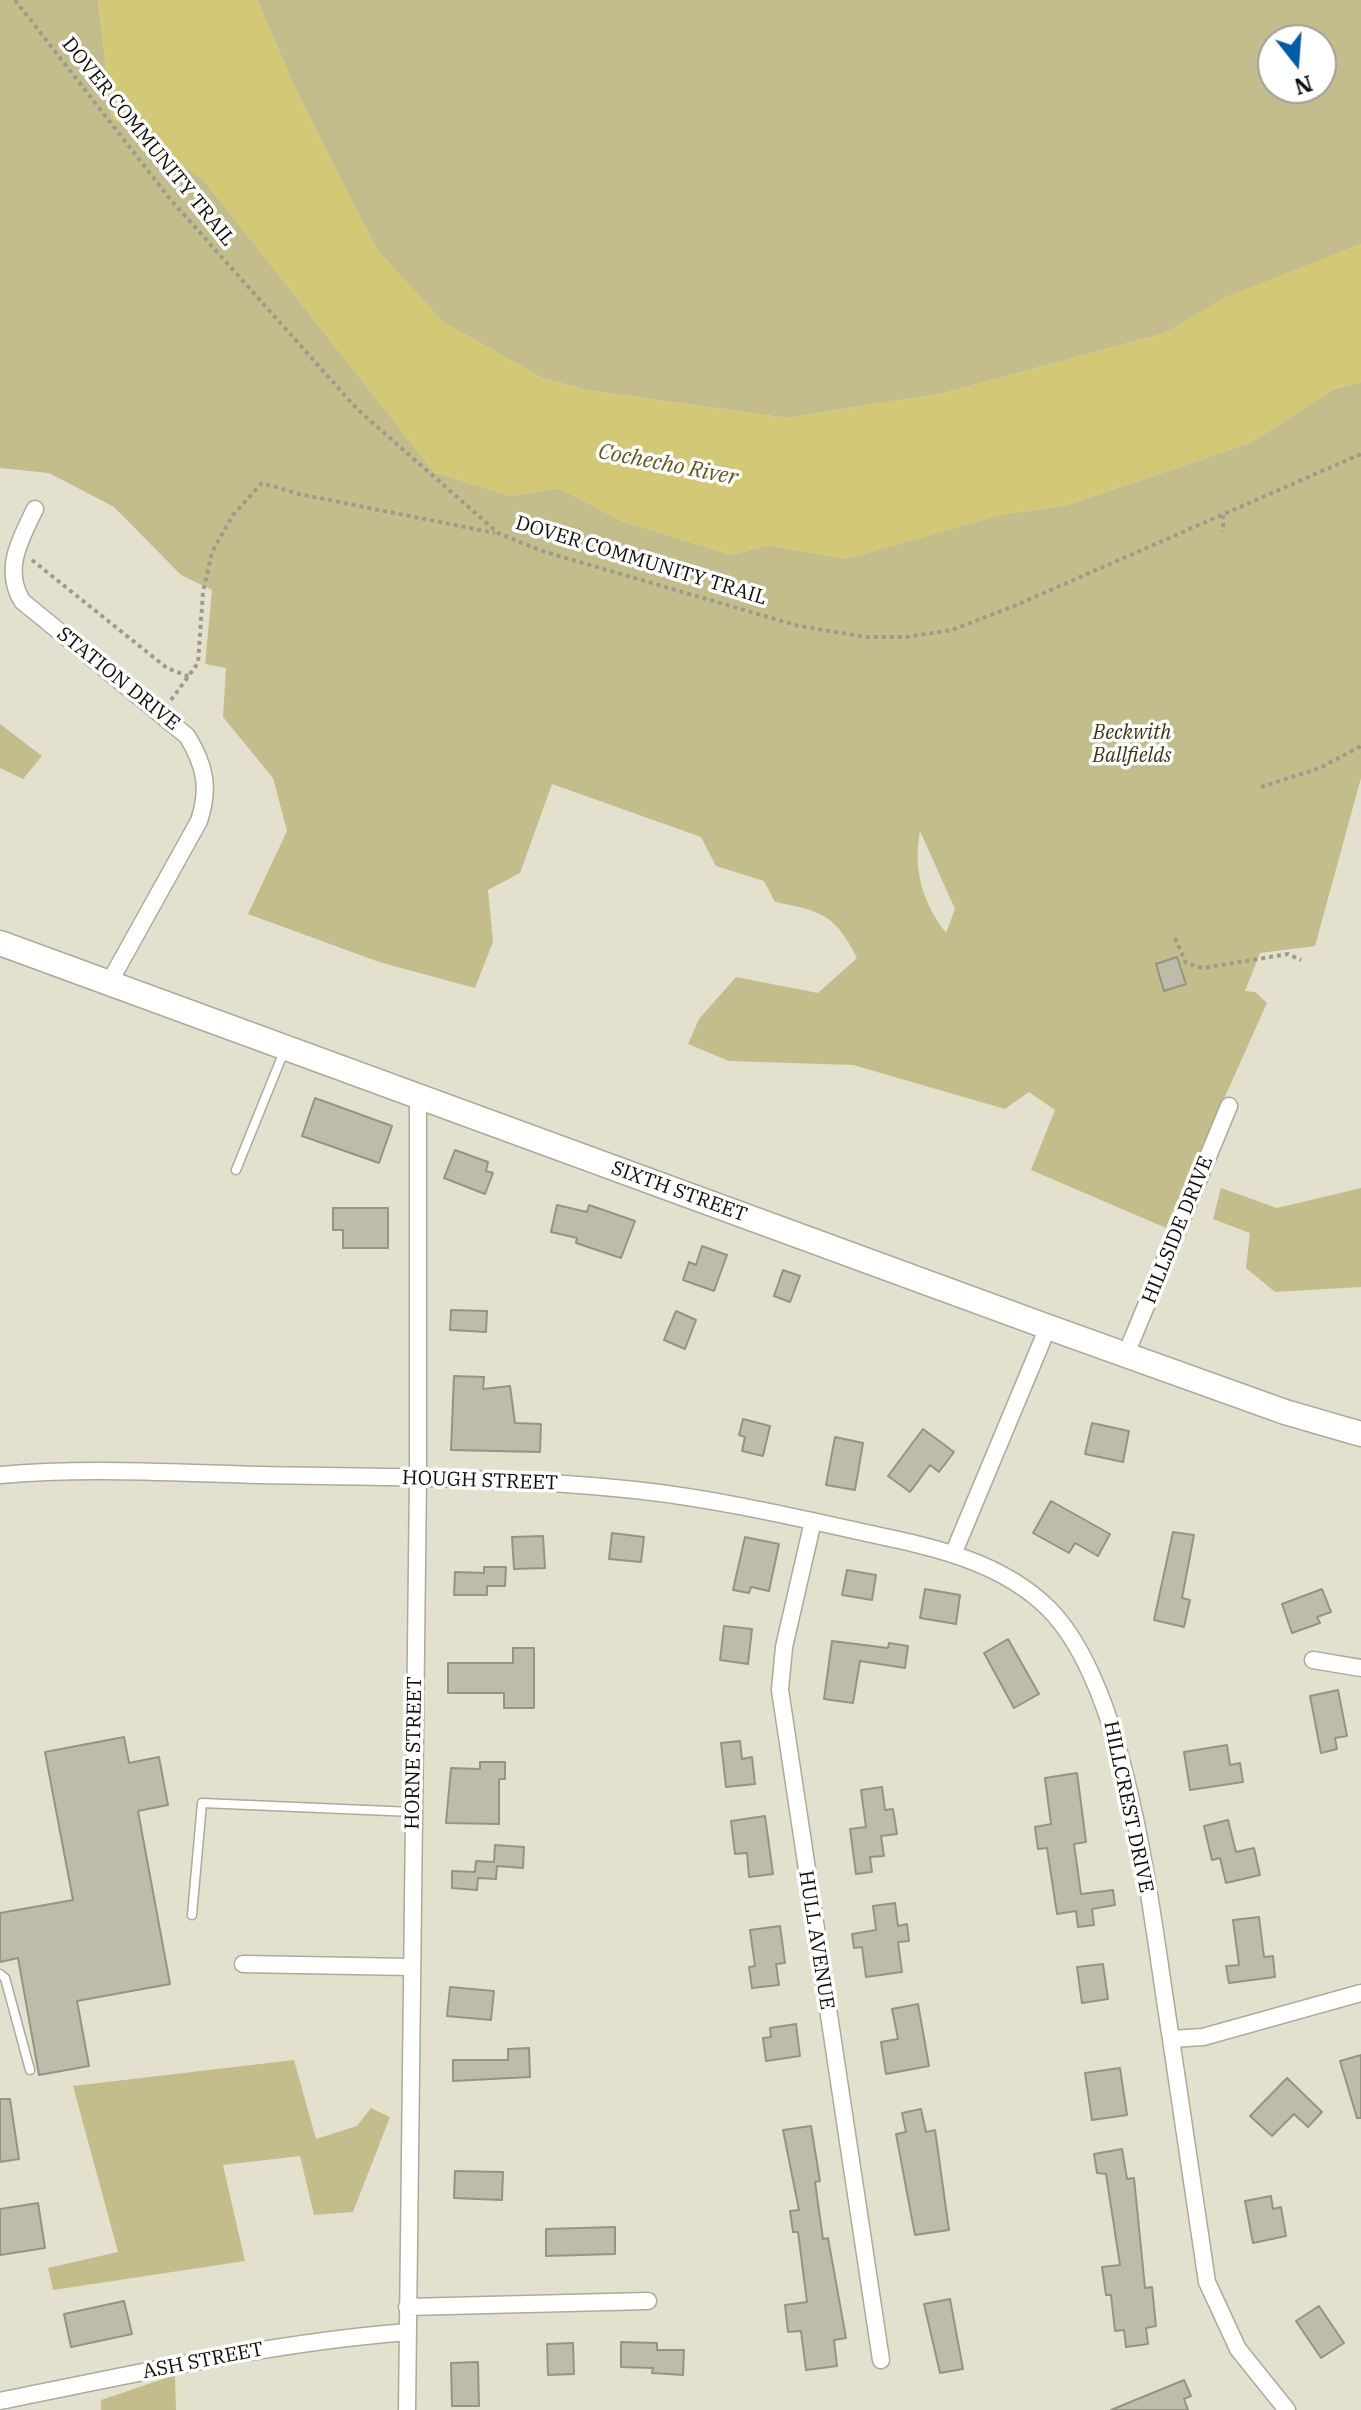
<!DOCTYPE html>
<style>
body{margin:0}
#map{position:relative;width:1361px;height:2410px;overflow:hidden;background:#e3e1ce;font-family:"IBM Plex Serif",serif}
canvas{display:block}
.north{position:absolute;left:1257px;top:24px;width:80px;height:80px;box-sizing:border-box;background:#fff;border:2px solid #9f9f9c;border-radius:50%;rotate:163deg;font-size:22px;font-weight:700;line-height:32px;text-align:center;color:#0f0e08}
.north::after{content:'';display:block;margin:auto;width:28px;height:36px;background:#005ca9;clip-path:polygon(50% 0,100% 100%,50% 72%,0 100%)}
</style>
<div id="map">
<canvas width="1361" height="2410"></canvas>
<div class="north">N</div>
</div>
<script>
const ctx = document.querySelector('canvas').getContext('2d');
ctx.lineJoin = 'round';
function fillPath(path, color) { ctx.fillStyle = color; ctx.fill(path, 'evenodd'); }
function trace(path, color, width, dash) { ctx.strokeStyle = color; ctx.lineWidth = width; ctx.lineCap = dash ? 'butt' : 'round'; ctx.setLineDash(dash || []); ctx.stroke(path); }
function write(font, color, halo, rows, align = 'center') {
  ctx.font = font + ' "IBM Plex Serif",serif'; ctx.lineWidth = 7; ctx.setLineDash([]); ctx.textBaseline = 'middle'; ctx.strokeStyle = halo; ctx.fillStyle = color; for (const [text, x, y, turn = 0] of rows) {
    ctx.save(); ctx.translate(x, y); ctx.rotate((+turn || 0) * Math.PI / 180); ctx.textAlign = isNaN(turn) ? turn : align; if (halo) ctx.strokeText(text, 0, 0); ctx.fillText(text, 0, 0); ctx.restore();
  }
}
fillPath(new Path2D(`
 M0,0H98L112,118L203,179L434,472L510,496L559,488L622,521L732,555L768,545L846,559L1000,515L1067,505L1250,443L1334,389L1361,382V778L1315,946L1260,953L1245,991L1255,992L1267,1003L1166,1228L1031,1170L1055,1110L1029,1092L1005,1109L853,1065L729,1061L688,1044L699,1019L736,977L818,993L857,958C835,914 821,911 775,902L764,881L716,866L701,837L552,784L520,873L488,890L493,942L475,988L379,962L248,914L287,831L273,778L223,717L226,668L205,664L212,590L181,575L114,507L49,473L0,468ZM920,831L955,909L946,933C922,902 913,869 920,831Z
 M257,0H1361V244L1223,299L1165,333L944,393L787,418L586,390L542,378L443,322L377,250L295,88ZM1273,40H1321V88H1273Z
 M0,724L42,756L23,779L0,768Z
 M1221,1188L1277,1208L1361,1188V1287L1275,1292L1246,1268L1250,1233L1213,1219Z
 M294,2060L316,2139L357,2126L371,2108L390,2117L353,2212L314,2215L300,2156L223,2165L245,2261L53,2290L48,2268L118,2252L73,2086Z
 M175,2375L176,2410H101V2400Z`), '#c3bd8c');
fillPath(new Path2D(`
 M98,0H257L295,88L377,250L443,322L542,378L586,390L787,418L944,393L1165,333L1223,298L1361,244V382L1334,389L1250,443L1067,505L1000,515L846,559L768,545L732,555L622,521L559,488L510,496L434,472L203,179L112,118Z`), '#d2c875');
const building = new Path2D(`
 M1177,957L1186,984L1164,991L1156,964Z
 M315,1098L392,1126L379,1163L302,1136Z
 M455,1150L488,1162L486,1171L493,1173L485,1194L444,1178Z
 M557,1205L587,1212L589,1205L635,1221L621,1258L576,1243L577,1238L551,1232Z
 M333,1208H388V1248H343V1230H333Z
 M702,1246L727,1255L714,1291L683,1280L689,1262L696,1265Z
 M783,1270L800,1276L790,1302L774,1296Z
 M451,1310L487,1311L486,1332L450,1330Z
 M676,1311L696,1320L685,1349L664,1340Z
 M454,1376L484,1377L483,1389L510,1386L515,1423L541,1424L540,1452L451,1450Z
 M743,1419L770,1426L763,1456L742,1451L745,1437L739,1435Z
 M1092,1423L1129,1431L1123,1462L1085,1454Z
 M923,1429L954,1452L939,1472L930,1465L910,1492L888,1476Z
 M835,1437L863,1443L855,1490L826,1485Z
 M1051,1501L1110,1534L1098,1556L1075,1543L1069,1553L1033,1533Z
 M1173,1532L1194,1535L1182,1598L1190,1600L1184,1627L1154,1620Z
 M612,1533L644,1537L641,1562L609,1559Z
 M543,1536L545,1568L514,1569L512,1537Z
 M745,1537L779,1544L769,1591L751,1587L749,1593L733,1590Z
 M484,1567H506L505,1586H487V1595H454L455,1572L484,1573Z
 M847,1570L876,1575L872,1600L842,1595Z
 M925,1589L960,1595L956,1624L920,1618Z
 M1322,1589L1331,1612L1317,1617L1320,1623L1292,1633L1282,1604Z
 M724,1626L752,1629L748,1664L720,1660Z
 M1008,1639L1039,1694L1014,1708L984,1653Z
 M832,1641L888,1648L889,1643L908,1646L905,1668L860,1661L853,1703L824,1699Z
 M513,1648H534V1708H504V1693H448V1663H513Z
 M1338,1690L1347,1736L1335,1738L1337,1749L1321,1753L1310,1696Z
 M124,1737L129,1763L159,1757L168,1805L138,1811L170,1984L77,2001L89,2066L39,2075L18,1958L0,1962V1913L73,1900L45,1752Z
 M740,1741L742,1759L752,1757L755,1784L726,1787L721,1743Z
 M1227,1745L1230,1765L1240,1763L1243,1782L1190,1790L1184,1752Z
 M480,1762H505V1779H499V1824L446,1823L451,1768L480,1769Z
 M1077,1773L1086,1842L1074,1844L1081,1894L1113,1890L1115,1905L1092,1909L1094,1925L1078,1927L1076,1911L1057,1914L1047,1848L1038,1849L1035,1827L1051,1824L1045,1778Z
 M882,1787L885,1810L893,1809L897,1834L881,1836L884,1856L870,1857L872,1872L856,1874L850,1829L866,1827L861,1790Z
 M765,1816L773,1874L749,1877L747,1853L735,1854L731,1821Z
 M1228,1820L1236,1852L1254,1848L1260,1875L1226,1883L1220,1858L1212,1860L1204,1826Z
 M495,1845L524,1847L523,1868L497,1866L496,1879L478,1878L477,1890L452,1888V1871L475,1872L476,1861L494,1862Z
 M895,1903L898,1926L907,1924L909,1941L898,1942L902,1972L866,1977L862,1947L854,1948L852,1934L876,1930L873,1906Z
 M1259,1917L1264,1957L1273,1956L1275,1977L1229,1983L1226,1966L1239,1965L1233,1920Z
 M780,1926L785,1963L776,1964L779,1985L752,1988L749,1967L755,1966L750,1930Z
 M1103,1964L1108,1999L1082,2003L1077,1967Z
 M450,1987L494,1991L491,2020L447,2016Z
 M918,2004L929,2066L886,2074L881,2042L898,2039L892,2009Z
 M796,2024L800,2056L766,2061L763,2038L771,2037L770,2028Z
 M529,2048L530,2077L453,2081V2060H508V2049Z
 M1361,2055V2118H1357L1340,2061Z
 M1120,2068L1127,2115L1092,2120L1085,2073Z
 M1287,2078L1322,2112L1308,2127L1294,2114L1272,2136L1250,2116Z
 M0,2099H10L19,2159L0,2162Z
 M921,2109L926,2132L935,2130L949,2230L915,2235L896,2134L906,2132L902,2113Z
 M811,2126L820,2181L815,2182L823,2239L828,2238L846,2338L834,2340L837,2366L806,2370L801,2331L788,2332L785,2305L807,2302L798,2232H793L790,2211L799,2210L783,2130Z
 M1122,2149L1127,2179L1134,2178L1145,2288L1152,2287L1156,2326L1146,2328L1148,2344L1126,2347L1124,2330L1115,2331L1111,2295H1106L1102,2267L1120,2265L1106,2174L1097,2173L1094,2154Z
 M455,2171L503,2172L502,2200L454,2198Z
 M1271,2196L1273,2209L1281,2207L1286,2236L1253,2243L1245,2201Z
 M38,2203L45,2248L0,2255V2209Z
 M615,2227V2254L546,2256V2229Z
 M950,2299L963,2369L940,2373L924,2304Z
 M124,2301L132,2334L71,2347L64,2314Z
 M1319,2306L1344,2343L1321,2358L1296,2321Z
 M621,2342L657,2343V2350H684L683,2375L652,2373L653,2368L621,2367Z
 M573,2343L574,2374L548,2375L547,2344Z
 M478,2362L479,2406H452L451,2363Z
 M1184,2380L1191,2396L1184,2399L1188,2410H1111Z`);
fillPath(building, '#bdbba9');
trace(building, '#959482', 2);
const lane = new Path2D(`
 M236,1170L285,1049
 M192,1915L202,1803L413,1812
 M0,1974L5,1978L30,2070`);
const street = new Path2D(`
 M35,509C20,540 3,569 22,601L187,736C205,765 210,788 199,821L109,983
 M1126,1354L1229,1106
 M0,1475C86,1467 174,1473 260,1475C385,1477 511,1477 635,1490C709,1498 781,1514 853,1530C921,1545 997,1557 1049,1609C1131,1692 1152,1924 1171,2039
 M813,1521L784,1647L780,1690L881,2360
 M954,1552L1048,1327
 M1313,1660L1361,1668
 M243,1964L410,1967
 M407,2307L648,2301
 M0,2401C135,2374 269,2343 407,2332
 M407,2410L418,1478V1097
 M1287,2410L1238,2349L1207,2282L1171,2039L1203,2037L1361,1993`);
const secondary = new Path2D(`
 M0,943L1048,1327L1285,1412L1361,1434`);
trace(lane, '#acaa99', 11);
trace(street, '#acaa99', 19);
trace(secondary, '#acaa99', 27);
trace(new Path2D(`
 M15,0L170,199L357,409L498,533L542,551L799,626L866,637H906L952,630L1014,606L1361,454
 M1223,515V532
 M32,560L167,668L190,677
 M171,700L198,663L203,592L212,552L233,515L262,483L299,494L495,533
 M1261,787L1320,768L1361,746
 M1175,938L1186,963L1203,968L1288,954L1301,960`), '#9d9b8c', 4, [4, 4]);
trace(lane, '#fff', 8);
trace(street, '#fff', 16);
trace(secondary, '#fff', 24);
write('20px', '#0f0e08', '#fff', [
 ["DOVER COMMUNITY TRAIL",148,142,51],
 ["DOVER COMMUNITY TRAIL",641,561,17],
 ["STATION DRIVE",118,679,39],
 ["SIXTH STREET",679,1192,20],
 ["HILLSIDE DRIVE",1178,1230,-68],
 ["HOUGH STREET",480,1481,2],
 ["HORNE STREET",414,1753,-89],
 ["HILLCREST DRIVE",1128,1807,78],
 ["HULL AVENUE",816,1940,81],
 ["ASH STREET",203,2361,-11]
]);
write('italic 20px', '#38330f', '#fff', [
 ["Beckwith",1132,733],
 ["Ballfields",1132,756]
]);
write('italic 22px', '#60581a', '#fff', [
 ["Cochecho River",668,465,11]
]);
</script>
